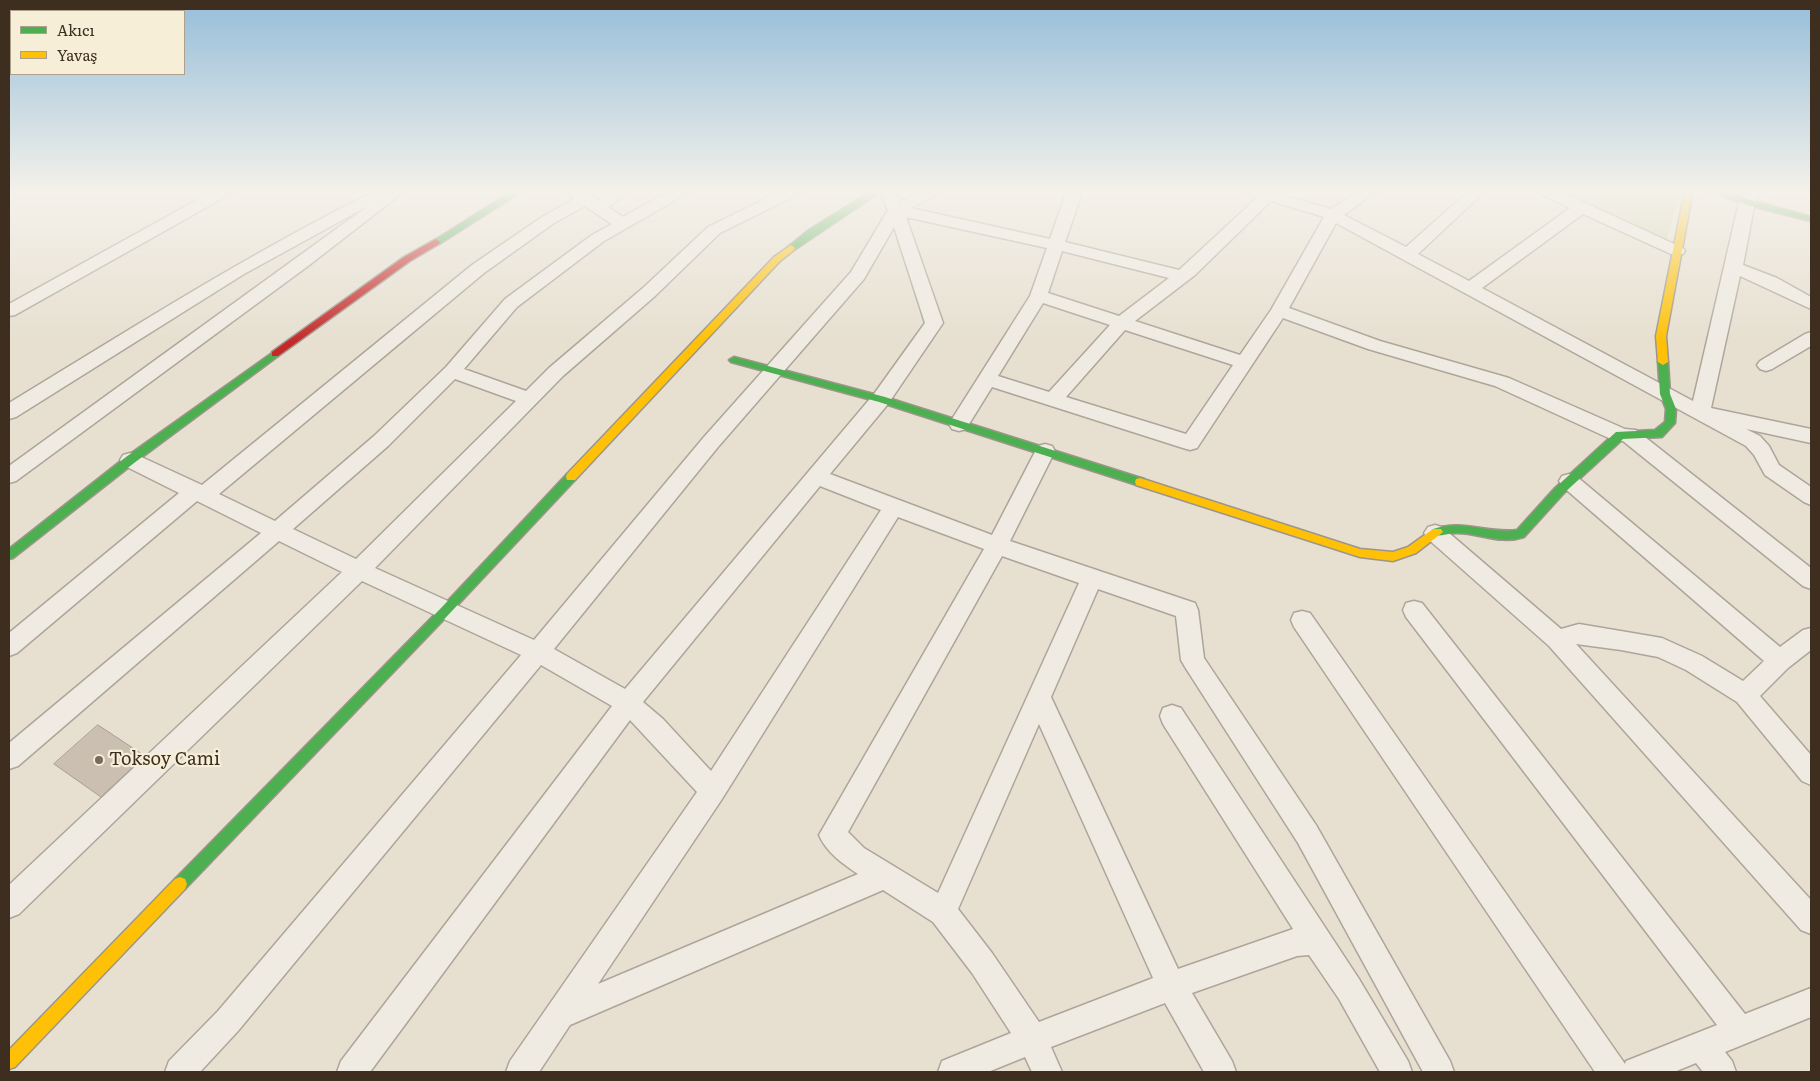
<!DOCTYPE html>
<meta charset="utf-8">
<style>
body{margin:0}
#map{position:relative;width:1820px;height:1081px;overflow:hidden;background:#e7e0d1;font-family:Literata,serif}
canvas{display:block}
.frame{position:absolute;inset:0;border:10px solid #3d2e20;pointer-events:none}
.legend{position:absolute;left:10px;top:10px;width:175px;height:65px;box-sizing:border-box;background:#f7eed8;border:1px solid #ada18e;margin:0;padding:6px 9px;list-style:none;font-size:15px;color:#3d2e20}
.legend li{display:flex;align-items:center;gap:10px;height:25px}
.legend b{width:25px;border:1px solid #ada18e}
</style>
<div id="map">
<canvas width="1820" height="1081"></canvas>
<div class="frame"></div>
<ul class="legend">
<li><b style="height:6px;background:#4caf50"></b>Akıcı</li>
<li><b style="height:6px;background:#ffc107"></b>Yavaş</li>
</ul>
</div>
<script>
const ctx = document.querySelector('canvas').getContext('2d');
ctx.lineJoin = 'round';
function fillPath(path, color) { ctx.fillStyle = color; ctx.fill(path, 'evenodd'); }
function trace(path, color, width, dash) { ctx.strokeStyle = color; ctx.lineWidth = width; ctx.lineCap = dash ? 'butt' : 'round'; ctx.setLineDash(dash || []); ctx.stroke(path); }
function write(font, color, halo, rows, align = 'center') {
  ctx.font = font + ' Literata,serif'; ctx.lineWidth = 4.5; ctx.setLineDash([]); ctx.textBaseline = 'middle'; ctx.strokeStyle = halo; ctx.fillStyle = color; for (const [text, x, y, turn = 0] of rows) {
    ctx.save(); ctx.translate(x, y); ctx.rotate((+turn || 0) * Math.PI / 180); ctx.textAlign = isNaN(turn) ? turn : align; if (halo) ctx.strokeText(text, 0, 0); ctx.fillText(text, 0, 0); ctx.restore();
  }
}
fillPath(new Path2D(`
 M1554,190H1676L1680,192L1666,242Z`), '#d6d7b3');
const building = new Path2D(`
 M98,725L145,756L101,797L54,764Z`);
fillPath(building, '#cbbfb2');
trace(building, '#a89c90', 1);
const street = new Path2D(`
 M215,190H234L232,193L15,315L9,316V304Z
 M384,190L386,192L389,190H406L308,266L16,481L9,483V466L368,206L244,274L16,417L9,419V403C129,330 248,254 375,191Z
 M582,190L598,200L614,190H632L608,207L623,217L671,190H690L688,193L604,241L517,307L464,369L526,391L549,368L643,288L708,227L783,190H803L801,193L720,233L655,296L563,376L375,568L534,640L704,437L851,272L888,210L879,190H895L900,202L922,190H941L939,193L911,208L1050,239L1067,190H1083L1065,242L1179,270L1258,197L1246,193L1244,190H1281L1279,194L1331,209L1360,190H1378L1344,215L1406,247L1470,190H1486L1418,254L1469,281L1570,208L1539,193L1537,190H1557L1683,248L1685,251L1683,254H1671L1583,214L1482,288L1693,401L1739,202L1747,190H1762L1755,202L1743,265L1777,278L1811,297V309L1740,276L1711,408L1811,429V443L1746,429L1760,436L1769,446L1779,465L1811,487V505L1804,502L1765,475L1754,455L1746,446L1336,223L1289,308L1380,341L1509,378L1625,429L1636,430L1811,568V589L1803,586L1623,441L1613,440L1495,386L1368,349L1283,318L1197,448L1190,450L1183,448L992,387L966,429L959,431L952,429L949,424L952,419L1030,296L1047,248L906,217L943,323L888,404L830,474L992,535L1038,446L1045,444L1052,446L1055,451L1010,541L1195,603L1198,610L1204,658L1316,825L1450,1061L1454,1072H1423L1298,843L1185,667L1181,660L1176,616L1098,589L1051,697L1178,969L1293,929L1163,724L1160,716L1163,708L1172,705L1181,708L1359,979L1408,1061L1412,1072H1380L1339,999L1309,955L1297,956L1192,993L1232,1061L1236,1072H1204L1165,1003L1051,1047L1062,1072H1032L1025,1057L988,1072H938L942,1061L1011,1033L972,973L933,922L883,890L570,1025L539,1072H506L510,1061L697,792L630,720L370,1072H337L341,1061L612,706L541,665L238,1031L200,1072H165L169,1061L218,1011L521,655L362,581L19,914L9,918V885L342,572L279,541L18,766L9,769V743L261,533L197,501L17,653L9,656V633L179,493L123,465L120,460L123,455L130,453L137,455L202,485L472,265L542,217L574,199L568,194L566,190ZM1271,201L1324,217L1271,310L1240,355L1135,321L1195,275ZM585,206L612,224L592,235L505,299L446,367L374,436L275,521L219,494L484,273L554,223ZM894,227L925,323L874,394L625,689L554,649L718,447L864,279ZM1062,251L1169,278L1119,316L1048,293ZM1043,303L1110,325L1049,392L998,376ZM1125,330L1233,365L1186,434L1066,397ZM455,379L516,401L356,559L293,529L388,446ZM820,486L881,510L711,771L663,719L643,702ZM898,517L984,549L819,835C826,852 843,864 858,874L598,984L722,799ZM1002,556L1079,583L938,893L864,848L848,832ZM1039,724L1153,978L1039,1022L992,953L958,909Z
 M1811,332V346L1772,369L1766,371L1760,369L1757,365L1760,361L1805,334Z
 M1569,474L1576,476L1780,647L1803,630L1811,628V650L1788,668L1760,696L1811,755V785L1802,781L1737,702L1686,670L1658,657L1621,650L1576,644L1811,900V934L1801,930L1549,646L1428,539L1424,533L1428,527L1435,525L1442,527L1561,629L1579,624L1662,638L1702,656L1743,681L1764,661L1562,486L1559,481L1562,476Z
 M1414,601L1422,603L1745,1014L1811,988V1017L1725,1052L1732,1061L1736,1072H1703L1696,1063L1674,1072H1595L1294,627L1291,620L1294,613L1302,611L1310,613L1625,1064L1626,1061L1717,1025L1406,617L1403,610L1406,603Z`);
const fast = new Path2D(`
 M514,190H524L439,244L436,245L432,242Z
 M873,190H883L794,250L791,251L787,248L809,230Z
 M1709,190H1721L1750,200L1811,217V221L1744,204Z
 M275,351L280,354L278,356L134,463L13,558L9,559V549L126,457Z
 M734,357L885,397L1144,479L1145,482L1140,486L879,402L731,362L729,360Z
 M1663,359L1668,362L1670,394L1676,409L1675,423L1662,437L1623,439L1563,494L1524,537C1500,545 1480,533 1457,533C1449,533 1440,537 1433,535L1431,532L1433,529C1465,519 1486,534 1517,530L1555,488L1616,432L1655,430L1665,422L1666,409L1660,394L1658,362Z
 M571,473L576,477L575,480L451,612L185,889L180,891L175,889L173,884L175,879L443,606L567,474Z`);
const slow = new Path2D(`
 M1685,190H1693L1666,336L1668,362L1663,365L1658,362L1656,336Z
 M791,245L795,248L794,250L780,261L575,480H567L566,477L567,474L774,257Z
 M1140,478L1360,549L1393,552L1408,547L1433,529H1441L1443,532L1416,553L1393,561L1360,557L1136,485L1135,482L1136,479Z
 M180,877L185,879L187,884L185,889L15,1067L9,1069V1050L175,879Z`);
const jam = new Path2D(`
 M436,239L440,242L439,244L410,261L278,356H272V352L404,257Z`);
trace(street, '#ada599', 3);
trace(fast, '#9c958a', 3);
trace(slow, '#9c958a', 3);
trace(jam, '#9c958a', 3);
fillPath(street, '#efebe3');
fillPath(fast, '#4caf50');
fillPath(slow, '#ffc107');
fillPath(jam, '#c62828');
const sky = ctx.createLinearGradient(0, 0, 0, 342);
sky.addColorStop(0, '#96bed9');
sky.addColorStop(0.56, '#f4f1ea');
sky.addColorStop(1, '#f4f1ea00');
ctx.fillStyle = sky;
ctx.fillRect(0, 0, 1820, 342);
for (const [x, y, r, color] of [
 [99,760,5,"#786c5e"]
]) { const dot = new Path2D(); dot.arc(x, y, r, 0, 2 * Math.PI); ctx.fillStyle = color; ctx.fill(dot); trace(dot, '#f7eed8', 2); }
write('18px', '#3d2e20', '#f7eed8', [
 ["Toksoy Cami",109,760]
], 'left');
</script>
